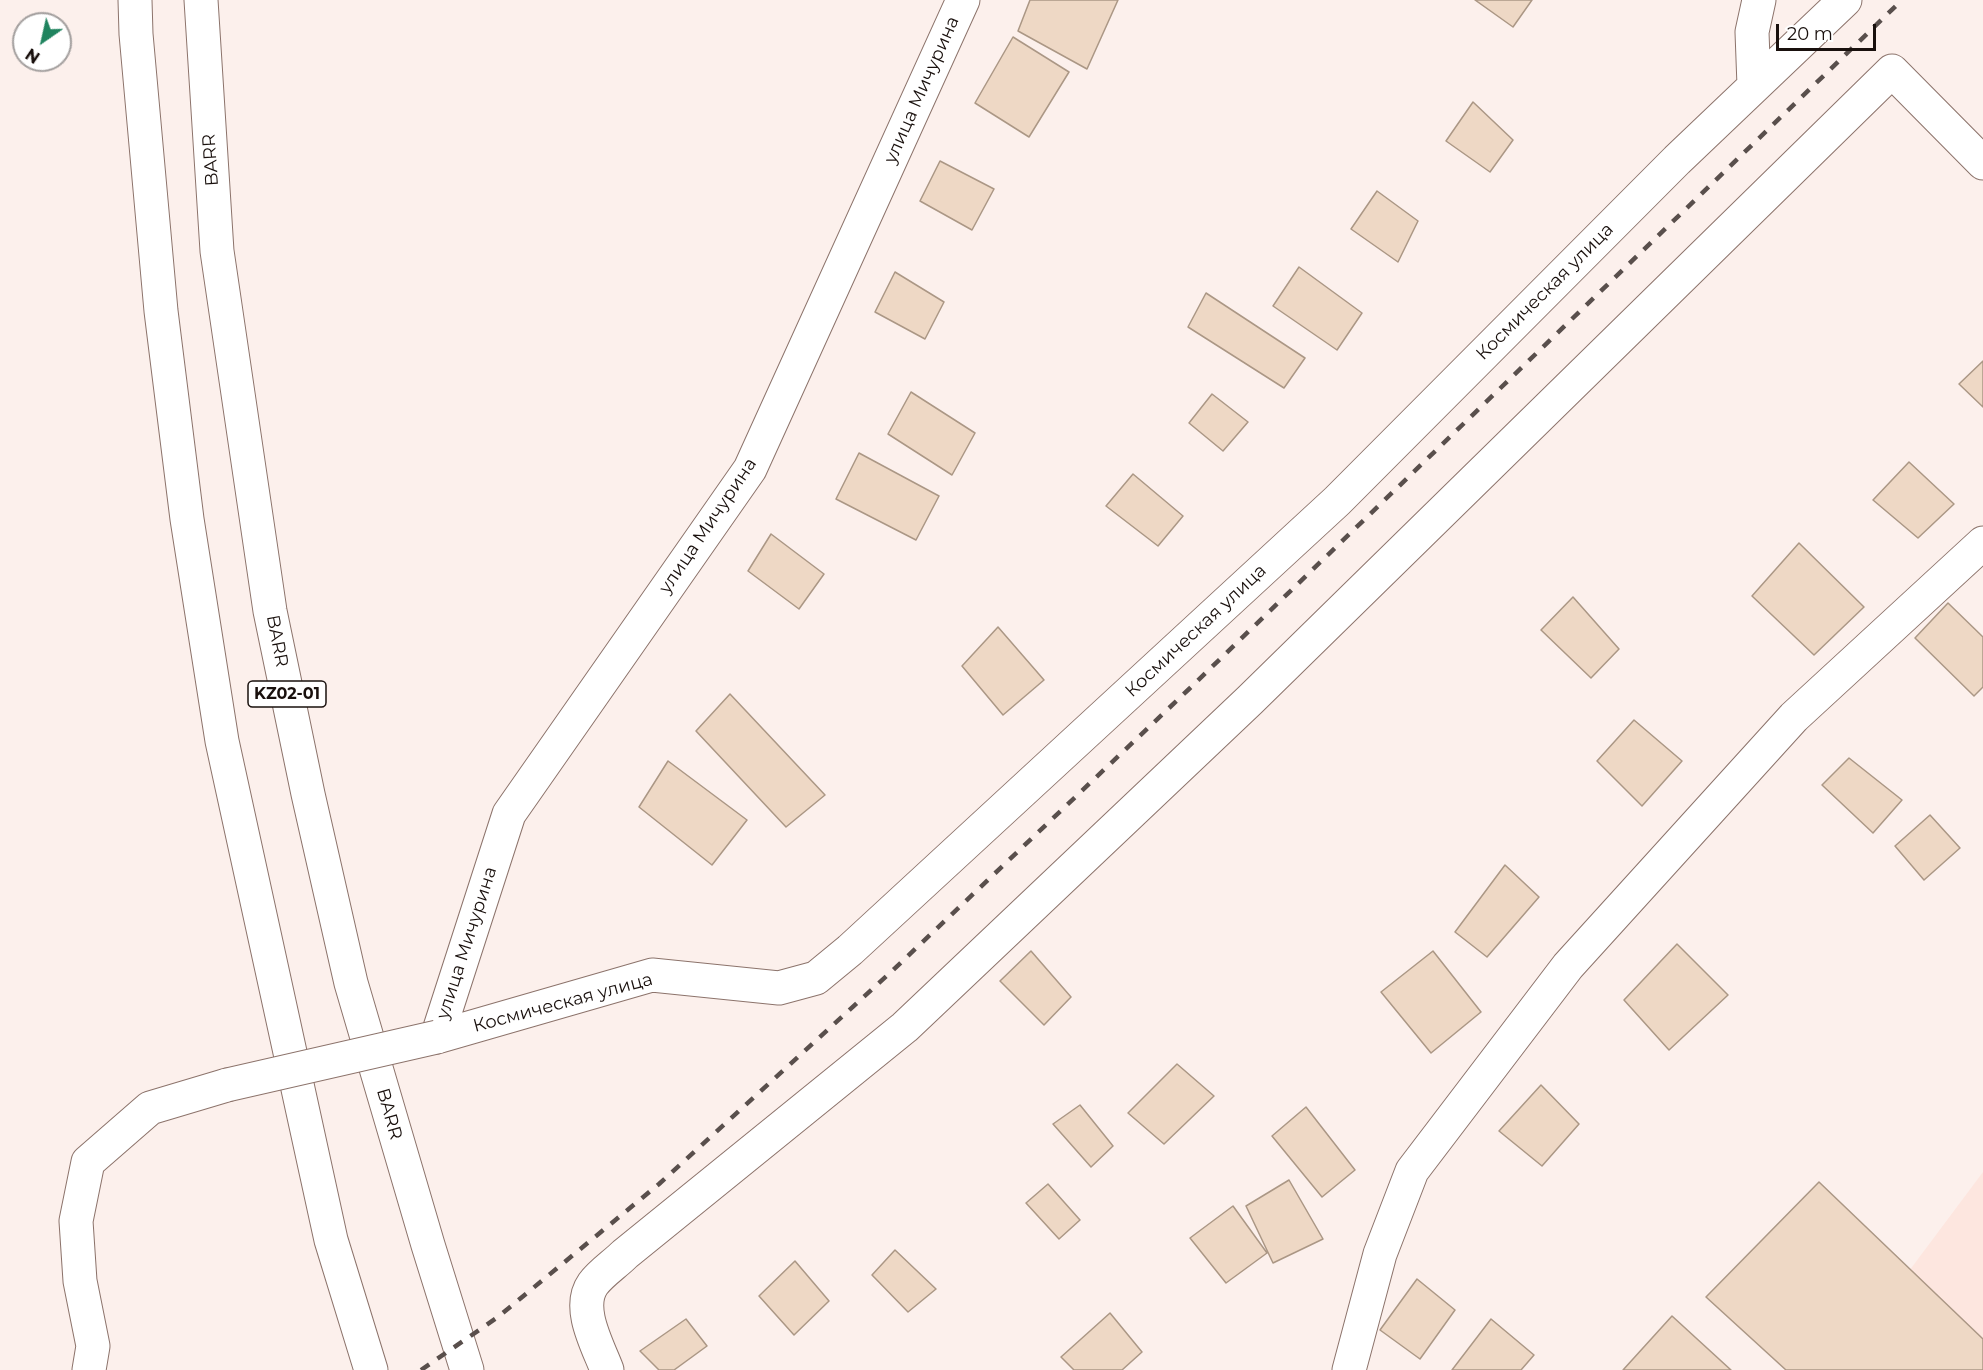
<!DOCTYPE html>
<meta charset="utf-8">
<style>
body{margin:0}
#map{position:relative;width:1983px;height:1370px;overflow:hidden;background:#fcf0ec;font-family:Montserrat,sans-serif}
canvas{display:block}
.north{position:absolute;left:12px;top:12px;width:60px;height:60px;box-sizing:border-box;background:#fff;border:2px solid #a39f9e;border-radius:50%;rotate:214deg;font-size:16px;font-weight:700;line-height:24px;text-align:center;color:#19100d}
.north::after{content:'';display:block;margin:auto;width:21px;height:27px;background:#20845f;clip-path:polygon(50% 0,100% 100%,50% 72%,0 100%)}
.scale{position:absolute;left:1776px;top:24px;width:100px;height:27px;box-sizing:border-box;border:3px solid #19100d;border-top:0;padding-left:8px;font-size:18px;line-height:21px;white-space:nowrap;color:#19100d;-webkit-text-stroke:4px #fff;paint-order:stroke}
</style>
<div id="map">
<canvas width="1983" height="1370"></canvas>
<div class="north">N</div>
<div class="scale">20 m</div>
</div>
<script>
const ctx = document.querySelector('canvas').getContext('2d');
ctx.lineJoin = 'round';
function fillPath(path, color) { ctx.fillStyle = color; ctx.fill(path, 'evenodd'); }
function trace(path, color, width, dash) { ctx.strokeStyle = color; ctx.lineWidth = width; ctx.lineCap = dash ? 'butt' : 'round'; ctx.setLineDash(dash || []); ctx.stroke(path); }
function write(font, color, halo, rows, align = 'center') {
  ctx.font = font + ' Montserrat,sans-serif'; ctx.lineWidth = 5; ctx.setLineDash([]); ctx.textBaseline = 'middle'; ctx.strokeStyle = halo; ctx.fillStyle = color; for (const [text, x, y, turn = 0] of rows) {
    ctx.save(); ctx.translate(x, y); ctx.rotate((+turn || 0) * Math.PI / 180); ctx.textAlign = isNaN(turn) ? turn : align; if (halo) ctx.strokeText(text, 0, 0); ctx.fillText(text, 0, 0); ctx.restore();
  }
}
fillPath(new Path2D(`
 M1983,1172V1370H1835Z`), '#fde6df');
const building = new Path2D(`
 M1030,0H1118L1087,69L1018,31Z
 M1475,0H1532L1513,27Z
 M1013,37L1069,72L1029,137L975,103Z
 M1473,102L1513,140L1490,172L1446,141Z
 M940,161L994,189L972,230L920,201Z
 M1377,191L1418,221L1398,262L1351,229Z
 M1299,267L1362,313L1337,350L1273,306Z
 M895,272L944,302L925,339L875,312Z
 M1206,293L1305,358L1284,388L1188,327Z
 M1983,361V407L1959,384Z
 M911,392L975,433L952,475L888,434Z
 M1212,394L1248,422L1223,451L1189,423Z
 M859,453L939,496L916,540L836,499Z
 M1909,462L1954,504L1918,538L1873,500Z
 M1133,474L1183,516L1158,546L1106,506Z
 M771,534L824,574L799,609L748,571Z
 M1799,543L1864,607L1814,655L1752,596Z
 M1573,597L1619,649L1591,678L1541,630Z
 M1948,603L1983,637V687L1974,696L1915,638Z
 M998,627L1044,680L1003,715L962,666Z
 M730,694L825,795L786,827L696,731Z
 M1634,720L1682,761L1642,806L1597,761Z
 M1849,758L1902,800L1873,833L1822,785Z
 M668,761L747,820L712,865L639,807Z
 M1930,815L1960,848L1924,880L1895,846Z
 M1505,865L1539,897L1487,957L1455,932Z
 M1677,944L1728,995L1669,1050L1624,1000Z
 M1031,951L1071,997L1044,1025L1000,981Z
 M1433,951L1481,1012L1431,1053L1381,992Z
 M1177,1064L1214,1096L1164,1144L1128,1113Z
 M1541,1085L1579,1124L1542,1166L1499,1131Z
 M1080,1105L1113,1146L1091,1167L1053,1124Z
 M1306,1107L1355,1170L1322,1197L1272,1136Z
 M1289,1180L1323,1239L1273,1263L1246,1206Z
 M1819,1182L1983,1339V1370H1786L1706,1297Z
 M1048,1184L1080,1220L1059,1239L1026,1203Z
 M1233,1206L1267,1253L1226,1283L1190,1238Z
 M895,1250L936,1289L908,1312L872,1275Z
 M795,1261L829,1301L794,1335L759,1296Z
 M1417,1279L1455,1310L1420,1359L1380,1330Z
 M1110,1313L1142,1352L1122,1370H1074L1061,1357Z
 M1672,1316L1731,1370H1623Z
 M686,1319L707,1346L674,1370H659L640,1351Z
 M1491,1319L1534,1355L1521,1370H1452Z`);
fillPath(building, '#eed8c5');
trace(building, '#ab9785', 1.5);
const street = new Path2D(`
 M1754,86L1752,32L1759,0
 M437,1037L652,975L779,988L816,978L850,950L1337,501L1677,160L1845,0
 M437,1037L509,814L750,469L963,0
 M89,1370L93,1346L80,1281L76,1221L88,1162L150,1108L227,1085
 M607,1370C598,1346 576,1308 593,1284C601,1273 615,1264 625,1254L905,1027L1250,700L1892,71L1983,163
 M1349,1370L1380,1254L1412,1171L1568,966L1794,717L1983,543`);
const highway = new Path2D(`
 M135,0L136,34L161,311L187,519L222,741L331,1240L371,1370
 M201,0L217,251L270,611L308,794L351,983L428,1245L467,1370`);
trace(street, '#8c736b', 35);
trace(highway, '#8c736b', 35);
trace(street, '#fff', 33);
trace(highway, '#fff', 33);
trace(new Path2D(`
 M421,1370L498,1317L659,1184L891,972L1188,690L1902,0`), '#594f4c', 4.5, [10, 10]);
const streetBridge = new Path2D(`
 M227,1085L437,1037`);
trace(streetBridge, '#8c736b', 35, []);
trace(streetBridge, '#fff', 33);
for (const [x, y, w] of [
 [287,694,78]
]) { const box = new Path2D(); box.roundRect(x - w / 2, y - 13, w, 26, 4.5); ctx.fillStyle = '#fff'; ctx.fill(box); trace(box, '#19100d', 1.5); }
write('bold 16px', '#19100d', null, [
 ["KZ02-01",287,694]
]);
write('18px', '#19100d', '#fff', [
 ["улица Мичурина",922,90,-66],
 ["BARR",211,160,-94],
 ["Космическая улица",1545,292,-45],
 ["улица Мичурина",708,526,-56],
 ["Космическая улица",1196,631,-43],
 ["BARR",277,641,79],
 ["улица Мичурина",467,943,-72],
 ["Космическая улица",563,1003,-15],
 ["BARR",389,1114,74]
]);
</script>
